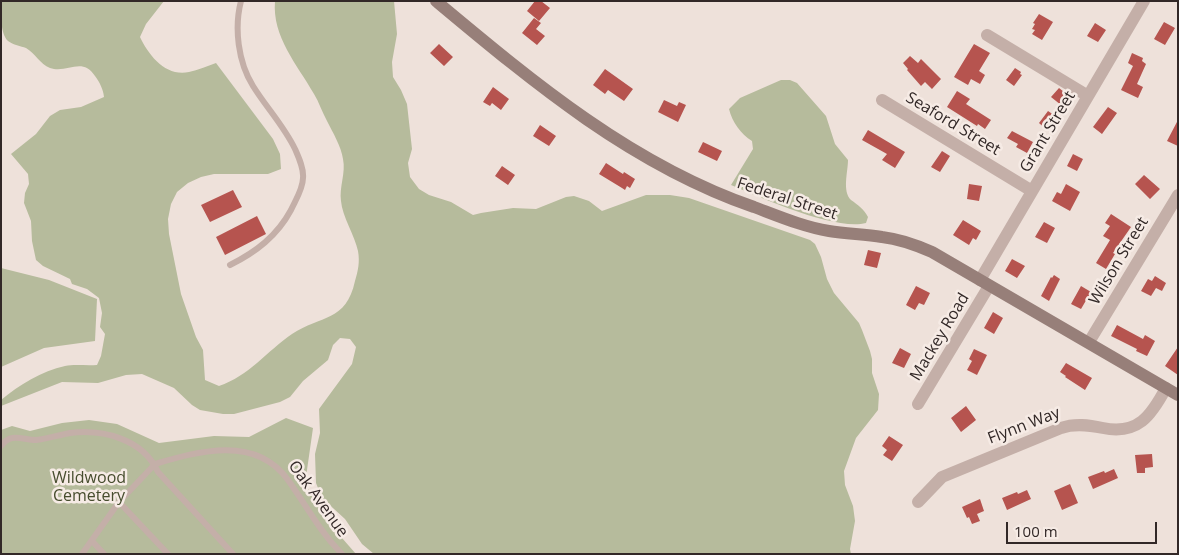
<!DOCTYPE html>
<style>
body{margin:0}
#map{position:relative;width:1179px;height:555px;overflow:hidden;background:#eee1da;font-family:"Open Sans",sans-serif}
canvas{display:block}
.frame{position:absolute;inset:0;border:2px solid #322827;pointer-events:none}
.scale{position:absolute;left:1006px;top:522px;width:151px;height:22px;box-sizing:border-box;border:2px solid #322827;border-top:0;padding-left:6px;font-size:15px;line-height:18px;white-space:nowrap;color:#322827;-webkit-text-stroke:4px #f6ebe5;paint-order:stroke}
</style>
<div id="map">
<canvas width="1179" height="555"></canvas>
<div class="frame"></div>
<div class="scale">100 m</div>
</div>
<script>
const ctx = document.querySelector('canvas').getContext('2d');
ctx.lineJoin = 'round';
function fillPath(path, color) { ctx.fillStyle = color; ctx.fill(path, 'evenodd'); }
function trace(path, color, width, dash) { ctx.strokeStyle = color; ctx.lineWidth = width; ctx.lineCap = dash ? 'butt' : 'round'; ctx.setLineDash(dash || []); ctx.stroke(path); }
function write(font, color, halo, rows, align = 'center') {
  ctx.font = font + ' "Open Sans",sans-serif'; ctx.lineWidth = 5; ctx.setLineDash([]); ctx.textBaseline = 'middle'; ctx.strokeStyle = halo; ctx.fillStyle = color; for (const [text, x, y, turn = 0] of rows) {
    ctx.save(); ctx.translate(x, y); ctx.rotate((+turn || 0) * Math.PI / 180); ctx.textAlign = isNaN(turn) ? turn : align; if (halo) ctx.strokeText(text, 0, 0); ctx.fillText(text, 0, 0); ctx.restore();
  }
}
fillPath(new Path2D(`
 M1,1H164L146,24L140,37C149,56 166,77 189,72C198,70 207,66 216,63L273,139L280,154L281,169L268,174H214L201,177L188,183L177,192L171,204L168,219L169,234L181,294L196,337L203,350L205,380L219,386C249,376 267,351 292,334C321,315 346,322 355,281C358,271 360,262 358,251C355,236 342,216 341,201C339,187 346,173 343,159C341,146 333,133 327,121C322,112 319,102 314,94C297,64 272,37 275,1H394L397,34L392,62L393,77L401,90L407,104L412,149L408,163L410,177L419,189L429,195L451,202L473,215L481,213L513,208L536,209L566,197L574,196L589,201L602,211L646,195H670L689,198L810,240L815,244L821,257L827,279L834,293L859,323L862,330L870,351L872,359V373L879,394L878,410L856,438L844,471L845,485L853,506L855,521L850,549L851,554H374L362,544L345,519L322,498L316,483L315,454L320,433L319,409L352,364L356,347L350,339L340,338L333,345L328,360L303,381L290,397L280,402L234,414H223L200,410L192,405L174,388L142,374L126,375L98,383L62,382L1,406V400C19,385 42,371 65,366C75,364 86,366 97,365L101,356L105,334L100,327L102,313L99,298L87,289L72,284L70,279L43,266L36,260L32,241L31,221L24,203L25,193L29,184L28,174L11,154L36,134L50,116L60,110L81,107L104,97C103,89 100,83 95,76C82,56 67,74 50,68C40,64 35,53 26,48C21,46 13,45 8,41C0,33 1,14 1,1Z
 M781,80H790L797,83L826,116L835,144L848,160C848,172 842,191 851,200C858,205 864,209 868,217L866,223C835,231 762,198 731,185L753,149L752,141C741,134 732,122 729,109L740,98Z
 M1,268L49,280L97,299L95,341L44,348L1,367Z
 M286,418L313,428L305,484L328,522L356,554H1V430L12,426L30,431L62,423L89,420L117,424L159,443L214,436L249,437Z`), '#b6bb9c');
fillPath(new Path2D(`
 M535,1H541L550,8L539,21L527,11Z
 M1039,14L1053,22L1042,40L1032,34L1035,30L1032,29L1035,24L1033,23Z
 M534,18L541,23L536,29L545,36L537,45L522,33Z
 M1164,22L1175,28L1165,45L1154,39Z
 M1095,23L1106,30L1098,42L1087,36Z
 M439,44L453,57L444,66L430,53Z
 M974,44L990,53L979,71L985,75L980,84L971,79L968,85L954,77Z
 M1132,53L1143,58L1142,61L1146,64L1137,84L1143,87L1138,98L1121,90L1133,66L1128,63Z
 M910,56L918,63L921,59L941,79L932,89L925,82L921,86L907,70L908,69L903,63Z
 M1015,68L1021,72L1020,74L1022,75L1014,86L1006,80Z
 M605,69L633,89L624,101L608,90L605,94L593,85Z
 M493,87L509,99L501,110L492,103L490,106L483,102Z
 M1059,88L1069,96L1061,105L1051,97Z
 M957,91L970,99L966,104L991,120L985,129L978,124L977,126L947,107Z
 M664,100L677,106L679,102L686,105L678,122L658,112Z
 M1108,107L1117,113L1102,134L1093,127Z
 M1048,111L1057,117L1047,130L1039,123Z
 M1178,120V146L1167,141Z
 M540,125L556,136L549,146L533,136Z
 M868,130L905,152L895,168L882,160L887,154L862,140Z
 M1012,131L1033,142L1027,153L1016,147L1018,144L1007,138Z
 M703,142L722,151L717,161L698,152Z
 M942,151L950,156L940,172L931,167Z
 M1073,154L1083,159L1077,171L1067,166Z
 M606,163L623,174L624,172L635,179L630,188L627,186L625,190L622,188L599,174Z
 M502,166L515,175L508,185L495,176Z
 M1144,175L1160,189L1150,199L1135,184Z
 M969,184L982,186L979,201L967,199Z
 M1066,184L1080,192L1070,211L1052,201L1057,192L1061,194Z
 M233,190L242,207L210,222L201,205Z
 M1111,214L1131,227L1113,253L1115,254L1106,269L1096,263L1110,240L1103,236L1110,226L1105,223Z
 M257,216L266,234L225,255L216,237Z
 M963,220L981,231L976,240L973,238L969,245L953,235Z
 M1044,222L1055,228L1047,243L1035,237Z
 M868,250L881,253L877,268L864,265Z
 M1012,259L1025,266L1017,278L1005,271Z
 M1054,275L1060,279L1049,301L1041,296L1051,277L1052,278Z
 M1155,276L1166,283L1162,291L1156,288L1151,296L1141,291L1148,279L1152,281Z
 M916,286L930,293L924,305L919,303L915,310L906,305Z
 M1081,286L1091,292L1081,309L1071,304Z
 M993,312L1003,318L994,334L984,328Z
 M1117,325L1143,339L1145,335L1155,341L1147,356L1136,351L1137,349L1111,336Z
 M1178,347V375L1165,366Z
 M900,348L911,354L904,368L892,363Z
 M974,349L987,355L977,375L967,370L972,361L969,359Z
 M1066,363L1092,378L1085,390L1065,377L1066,376L1060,372Z
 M966,406L976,420L961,432L951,418Z
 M889,436L903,445L892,461L883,455L887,450L882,446Z
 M1152,454L1153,467L1145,468V473H1137L1135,455Z
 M1114,469L1118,478L1093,489L1088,477L1104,471L1105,473Z
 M1070,484L1078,503L1062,510L1054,491Z
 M1027,490L1031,499L1007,510L1002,498L1017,492L1018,494Z
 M980,499L984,511L977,514L980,521L972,524L969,517L967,518L962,507Z`), '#b6544f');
trace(new Path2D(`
 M230,265C256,252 277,236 291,210C295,201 303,189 303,178C304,169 299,158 295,149C284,126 266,107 253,86C238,62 234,28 241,1
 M1,446C11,432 22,440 36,440C47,439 59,435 70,433C103,429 143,439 158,472L233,554
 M155,464C199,451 256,435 288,480C306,505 320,532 342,554
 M119,502L168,554
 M92,541L104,554
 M82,554L119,502L155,464`), '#c4afa8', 6);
trace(new Path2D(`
 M987,35L1088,96
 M882,100L1032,191
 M980,280L1144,1
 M1089,342L1178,195
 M918,404L989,286
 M918,502L942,477L1061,428C1075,423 1089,425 1103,428C1138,435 1151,416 1166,388`), '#c4afa8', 12);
trace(new Path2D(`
 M436,1C533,82 632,165 754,207C778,216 804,227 829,231C847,234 864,234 882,237C900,239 916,245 932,252L1178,395`), '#977f79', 12);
write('16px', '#322827', '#f6ebe5', [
 ["Seaford Street",953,124,31],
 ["Grant Street",1048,132,-59],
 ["Federal Street",787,199,18],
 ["Wilson Street",1119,261,-59],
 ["Mackey Road",940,337,-59],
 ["Flynn Way",1024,426,-21],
 ["Oak Avenue",318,499,54]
]);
write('16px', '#474d2e', '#f6ebe5', [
 ["Wildwood",89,478],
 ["Cemetery",89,496]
]);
</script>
